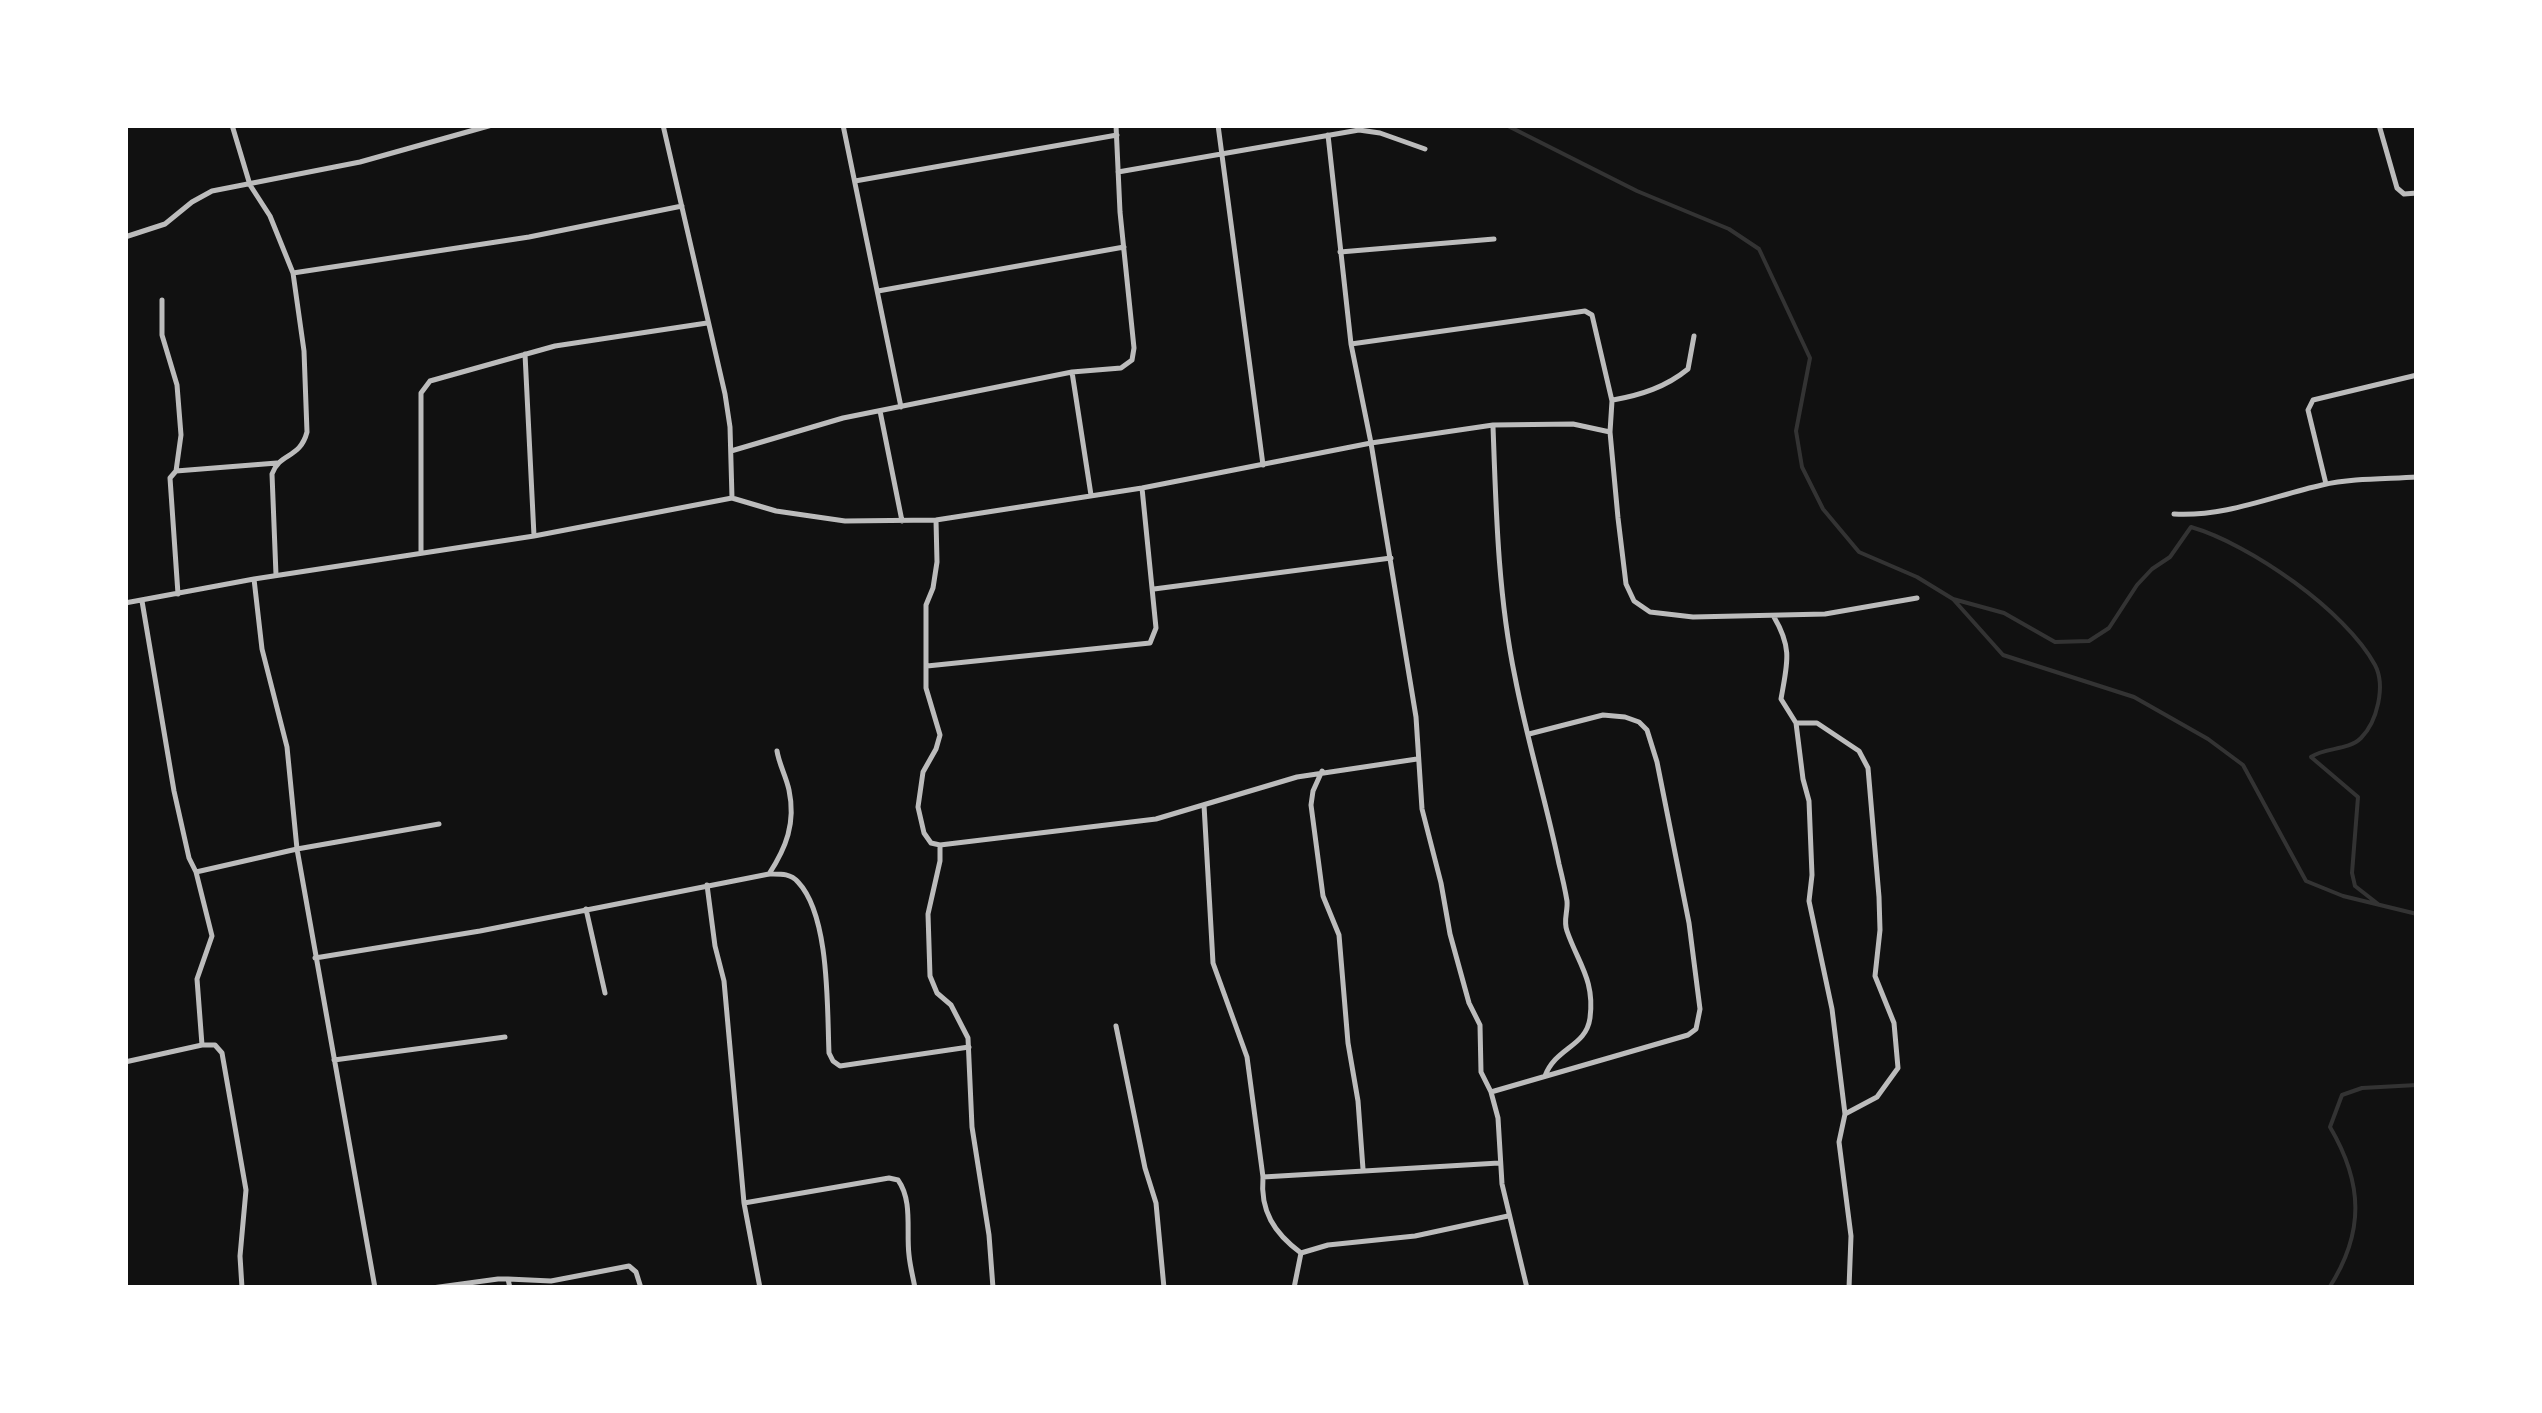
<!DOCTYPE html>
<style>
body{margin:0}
#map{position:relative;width:2542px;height:1413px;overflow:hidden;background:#111;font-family:Lora,serif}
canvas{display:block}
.frame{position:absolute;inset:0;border:128px solid #fff;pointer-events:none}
</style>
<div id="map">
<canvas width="2542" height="1413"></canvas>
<div class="frame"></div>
</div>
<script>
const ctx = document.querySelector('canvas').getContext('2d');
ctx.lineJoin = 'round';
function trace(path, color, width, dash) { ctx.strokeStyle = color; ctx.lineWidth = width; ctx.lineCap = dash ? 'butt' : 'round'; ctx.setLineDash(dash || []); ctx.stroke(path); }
trace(new Path2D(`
 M1506,125L1637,191L1729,229L1759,249L1810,358L1796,431L1802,467L1823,509L1859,552L1917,577L1953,599L2003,655L2134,697L2208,739L2243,765L2306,881L2343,896L2417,914
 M1953,599L2004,613L2055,642L2089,641L2109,628L2137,585L2152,569L2170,557L2191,527C2250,544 2346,611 2375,665C2386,686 2377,722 2361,738C2348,751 2325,747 2311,757L2358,797L2352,873L2355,886L2378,904
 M2329,1288C2365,1232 2363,1183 2330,1127L2342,1095L2362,1088L2417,1085`), '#333', 4);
trace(new Path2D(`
 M232,125L250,185L270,216L293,273L304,351L307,432C300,459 280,452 272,474L276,575
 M663,125L725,394L730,427L732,498
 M843,125L901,407
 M1218,125L1263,465
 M2379,125L2397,188L2404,194L2417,193
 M1328,135L1351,344L1371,443L1416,717L1422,809L1441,883L1450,934L1469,1003L1480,1025L1481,1072L1491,1092L1498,1118L1502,1184L1527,1288
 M1118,172L1359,130L1380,133L1425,149
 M855,181L1117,135
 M125,237L165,224L192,202L212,191L360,162L492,125
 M1340,252L1494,239
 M293,273L529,237L682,206
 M878,291L1124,247
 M162,300V335L177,385L181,435L176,471
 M1351,344L1585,311L1592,315L1612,401L1610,432L1618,518L1626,584L1634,601L1650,612L1693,617L1825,614L1917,598
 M525,354L534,536
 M1072,372L1091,495
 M1613,400C1641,395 1666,387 1688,369L1694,336
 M880,411L902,521
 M1493,426C1496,510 1498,595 1515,677C1527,740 1546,801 1559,864C1562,876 1565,889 1567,901C1568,912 1563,920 1567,931C1578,963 1595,980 1590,1018C1586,1047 1556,1047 1545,1076
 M731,451L843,418L1072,372L1121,368L1132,360L1134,348L1120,212L1116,125
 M2326,484L2308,410L2313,400L2417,375
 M2174,514C2225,517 2273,496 2322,485C2352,478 2386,479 2417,477
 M936,520L937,562L933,588L926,605V688L940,735L936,749L923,772L918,807L924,833L931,843L940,845L1156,819L1297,777L1417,759
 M421,551V393L430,381L555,346L707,323
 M254,579L262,649L287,747L297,849L375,1288
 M1154,589L1391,558
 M178,594L170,478L176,471L277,463
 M142,601L174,791L189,858L196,872L297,849L439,824
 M125,603L254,579L534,536L732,498L776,511L845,521L936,520L1142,488L1371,443L1493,425L1573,424L1610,432
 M1774,617C1793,649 1787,664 1781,699L1796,723L1803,779L1809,801L1812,875L1809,901L1832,1009L1845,1114L1839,1142L1851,1236L1849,1288
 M927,666L1150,643L1156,628L1142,488
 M1796,723H1817L1859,751L1868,768L1879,897L1880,930L1875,976L1894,1023L1898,1068L1877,1097L1845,1114
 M1322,771L1313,791L1311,805L1323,896L1339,935L1348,1043L1358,1101L1363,1169
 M1204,805L1213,963L1247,1057L1263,1177C1260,1211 1274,1233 1301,1253
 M940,845V861L928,914L930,976L937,993L951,1005L968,1038L972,1127L989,1235L993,1288
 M196,872L212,936L197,979L202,1045
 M769,874C786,848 796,823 789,790C786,776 779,764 777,751
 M707,885L715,946L724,981L744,1203L760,1288
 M586,909L605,993
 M315,958L480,931L769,874C780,874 790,873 798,882C830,916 827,1008 829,1053L833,1061L840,1066L969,1047
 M1116,1026L1145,1168L1156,1203L1164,1288
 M334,1060L505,1037
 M125,1062L202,1045H215L222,1053L246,1190L240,1256L242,1288
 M1491,1092L1688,1035L1696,1029L1700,1009L1689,923L1657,762L1647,730L1639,722L1625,717L1603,715L1529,734
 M1263,1177L1499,1163
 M744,1203L889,1178L898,1180C913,1201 906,1231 909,1255C910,1266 913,1277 915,1288
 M508,1279L551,1281L629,1266L636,1272L641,1288
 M432,1288L498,1279H508L510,1288
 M1294,1288L1301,1253L1328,1245L1415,1236L1508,1216`), '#bcbcbc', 5);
</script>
